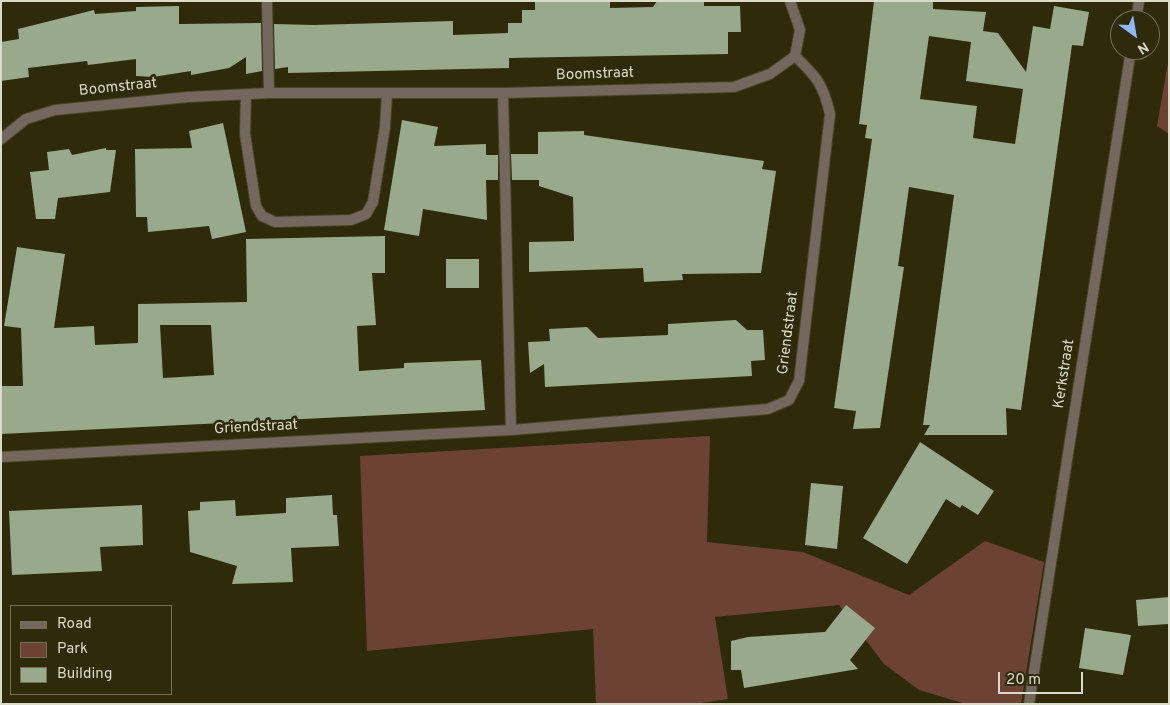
<!DOCTYPE html>
<style>
body{margin:0}
#map{position:relative;width:1170px;height:705px;overflow:hidden;background:#2e2a0a;font-family:Overpass,sans-serif}
canvas{display:block}
.frame{position:absolute;inset:0;border:2px solid #dcdac8;pointer-events:none}
.legend{position:absolute;left:10px;top:605px;width:162px;height:90px;box-sizing:border-box;background:#2e2a0a;border:1px solid #747056;margin:0;padding:6px 9px;list-style:none;font-size:15px;color:#dcdac8}
.legend li{display:flex;align-items:center;gap:10px;height:25px}
.legend b{width:25px;border:1px solid #747056}
.north{position:absolute;left:1110px;top:10px;width:50px;height:50px;box-sizing:border-box;background:#2e2a0a;border:1px solid #747056;border-radius:50%;rotate:148deg;font-size:14px;font-weight:700;line-height:20px;text-align:center;color:#dcdac8}
.north::after{content:'';display:block;margin:auto;width:18px;height:22px;background:#8db9fc;clip-path:polygon(50% 0,100% 100%,50% 72%,0 100%)}
.scale{position:absolute;left:998px;top:672px;width:85px;height:22px;box-sizing:border-box;border:2px solid #dcdac8;border-top:0;padding-left:6px;font-size:15px;line-height:18px;white-space:nowrap;color:#dcdac8;-webkit-text-stroke:4px #2e2a0a;paint-order:stroke}
</style>
<div id="map">
<canvas width="1170" height="705"></canvas>
<div class="frame"></div>
<ul class="legend">
<li><b style="height:6px;background:#73685d"></b>Road</li>
<li><b style="height:14px;background:#6c4235"></b>Park</li>
<li><b style="height:14px;background:#98aa8b"></b>Building</li>
</ul>
<div class="north">N</div>
<div class="scale">20 m</div>
</div>
<script>
const ctx = document.querySelector('canvas').getContext('2d');
ctx.lineJoin = 'round';
function fillPath(path, color) { ctx.fillStyle = color; ctx.fill(path, 'evenodd'); }
function trace(path, color, width, dash) { ctx.strokeStyle = color; ctx.lineWidth = width; ctx.lineCap = dash ? 'butt' : 'round'; ctx.setLineDash(dash || []); ctx.stroke(path); }
function write(font, color, halo, rows, align = 'center') {
  ctx.font = font + ' Overpass,sans-serif'; ctx.lineWidth = 5; ctx.setLineDash([]); ctx.textBaseline = 'middle'; ctx.strokeStyle = halo; ctx.fillStyle = color; for (const [text, x, y, turn = 0] of rows) {
    ctx.save(); ctx.translate(x, y); ctx.rotate((+turn || 0) * Math.PI / 180); ctx.textAlign = isNaN(turn) ? turn : align; if (halo) ctx.strokeText(text, 0, 0); ctx.fillText(text, 0, 0); ctx.restore();
  }
}
fillPath(new Path2D(`
 M1169,57V134L1157,126Z
 M710,436L707,542L803,552L909,595L985,541L1044,562L1021,704H966L919,690L884,664L839,605L715,617L728,699L695,704H596L593,629L367,651L360,456Z`), '#6c4235');
fillPath(new Path2D(`
 M610,1V8L653,7L657,1H704V6H740L741,32H728V54L509,58V68L288,73V67L275,69L274,24L314,25L453,21V35L508,33V23H522V10H535V2Z
 M874,1H933V9L986,12L983,31L998,33L1026,72L1033,26L1050,29L1054,6L1089,12L1083,46L1072,45L1021,410L1006,408L1007,435H924L930,425H923L954,195L909,187L898,266L904,267L880,428L853,429L856,411L834,408L872,139L865,138L867,125L859,124ZM929,36L971,42L966,81L1023,89L1015,144L973,138L977,106L920,99Z
 M179,6V24L261,23L262,71L246,74V57L229,68L191,75V71L153,77L136,76V59L88,65L87,61L28,68L29,77L1,81V42L19,39L18,29L94,10L95,14L136,11V7Z
 M402,120L438,127L434,146L486,144V155H498V180H486L487,220L423,209L419,236L384,230Z
 M223,123L246,232L212,239L209,226L148,232L147,217H136L135,149L192,148L189,131Z
 M584,131V135L764,161L762,169L776,171L761,273L682,274L683,280L644,282L643,268L529,272V242L574,241L573,197L539,186V180H512L511,154H538V132Z
 M106,148V150H116L110,192L58,198L55,219H36L30,172L49,170L47,152L69,149L72,155Z
 M385,236V273H372L376,325L357,326L359,371L404,368V363L481,360L485,410L1,434V386H23L21,328L4,326L17,247L65,254L54,328L94,326L95,345L138,343V304L247,302L246,239ZM160,325H211L214,375L163,378Z
 M446,259H479V288H446Z
 M736,320L747,330H763L765,360L751,361L752,376L545,387L544,364L530,373L528,342L550,341L549,329L587,327L598,338L668,335V324Z
 M920,442L994,491L978,515L962,505L960,508L946,499L907,564L863,538Z
 M811,483L843,486L837,549L805,545Z
 M332,495L333,515H337L339,546L291,548L293,582L232,584L237,566L190,552L188,511L200,510V502L235,500L236,516L286,513V498Z
 M142,505L143,545L100,547L102,571L12,575L9,511Z
 M1169,597V624L1138,626L1136,600Z
 M846,605L875,628L850,660L858,669L744,688L741,670H731V641L748,637L825,632Z
 M1085,628L1131,635L1123,675L1079,668Z`), '#98aa8b');
const street = new Path2D(`
 M267,1L269,93
 M1136,20L1139,1
 M503,93L511,430
 M246,94L245,134L256,206L262,216L275,222L351,220L366,214L373,202L385,127L387,93
 M1,139L26,119L55,110L188,97L269,93H503L734,87L770,74L795,56
 M1,457L511,430L768,409L789,400L799,381L830,114C823,84 817,77 795,56L800,30L790,1
 M1029,704L1131,50`);
trace(street, '#4a4628', 12);
trace(street, '#73685d', 10);
write('15px', '#dcdac8', '#2e2a0a', [
 ["Boomstraat",595,75,-2],
 ["Boomstraat",118,88,-6],
 ["Griendstraat",789,333,-83],
 ["Kerkstraat",1065,374,-81],
 ["Griendstraat",256,428,-3]
]);
</script>
